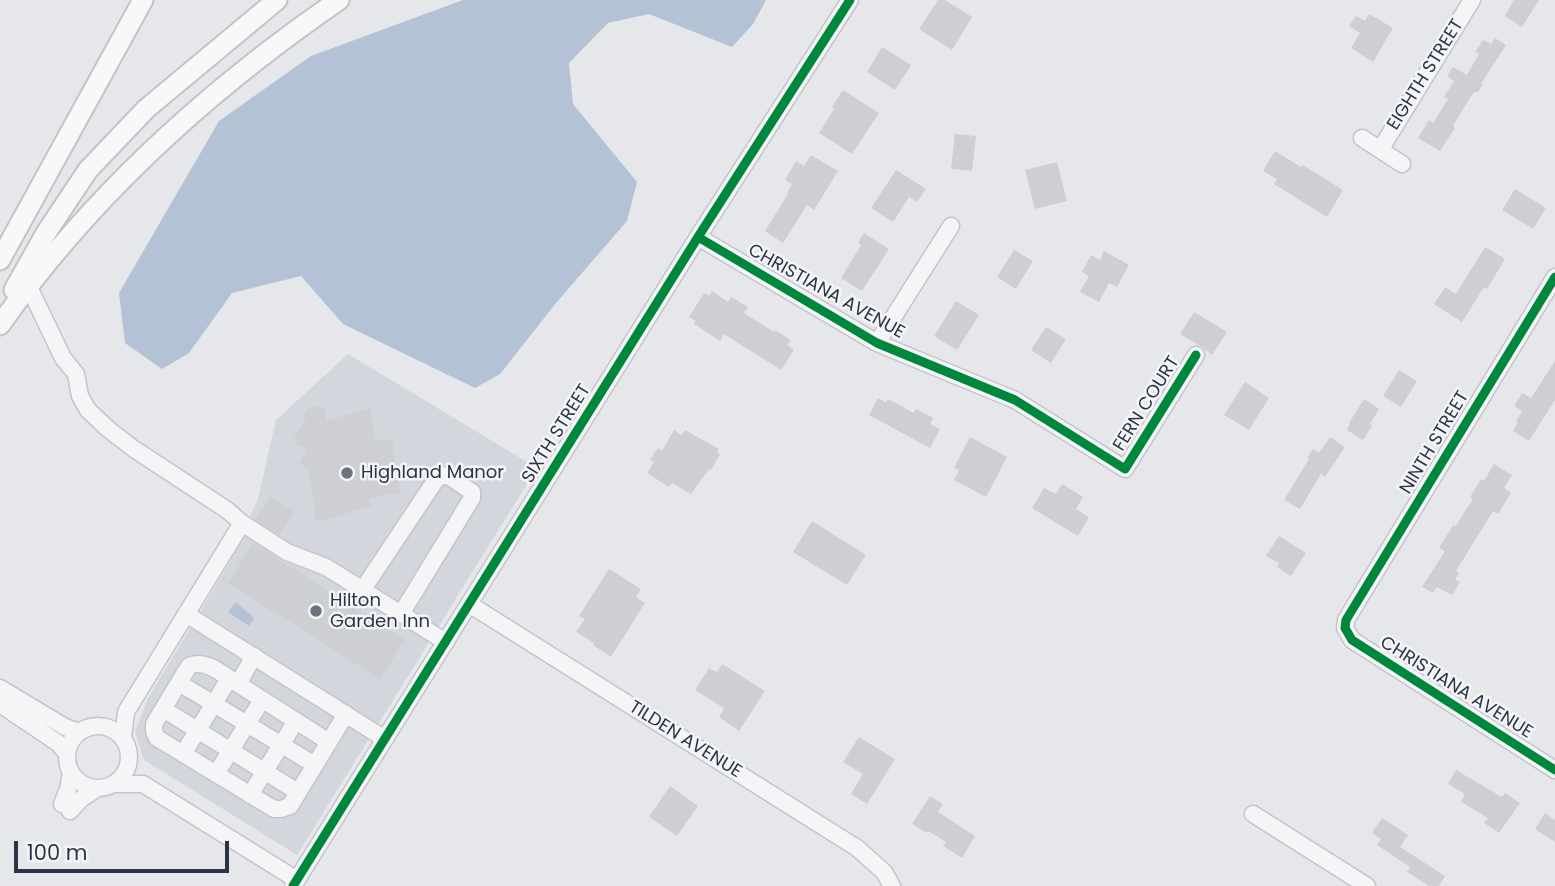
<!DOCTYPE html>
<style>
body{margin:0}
#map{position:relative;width:1555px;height:886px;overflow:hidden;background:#e6e7ea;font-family:Poppins,sans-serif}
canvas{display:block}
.scale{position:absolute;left:14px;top:841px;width:215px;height:32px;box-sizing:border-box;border:4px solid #2b3344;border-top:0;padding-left:9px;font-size:21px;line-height:24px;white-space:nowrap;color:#2b3344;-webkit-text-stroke:5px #f4f5f9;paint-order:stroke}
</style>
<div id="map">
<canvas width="1555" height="886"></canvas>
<div class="scale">100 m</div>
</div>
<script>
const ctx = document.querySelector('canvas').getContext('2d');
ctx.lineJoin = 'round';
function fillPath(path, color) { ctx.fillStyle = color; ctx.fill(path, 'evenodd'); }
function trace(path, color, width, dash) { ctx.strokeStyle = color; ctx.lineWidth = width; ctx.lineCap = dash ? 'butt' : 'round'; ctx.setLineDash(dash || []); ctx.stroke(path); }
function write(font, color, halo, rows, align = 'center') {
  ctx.font = font + ' Poppins,sans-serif'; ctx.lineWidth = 5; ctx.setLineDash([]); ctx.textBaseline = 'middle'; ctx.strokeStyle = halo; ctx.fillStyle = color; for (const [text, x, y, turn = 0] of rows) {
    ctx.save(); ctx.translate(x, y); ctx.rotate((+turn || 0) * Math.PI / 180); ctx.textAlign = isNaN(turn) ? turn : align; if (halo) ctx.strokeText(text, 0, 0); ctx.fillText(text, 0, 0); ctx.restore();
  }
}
fillPath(new Path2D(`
 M348,354L537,468L297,855L144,760L135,732L148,698L230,562L258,499L276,420Z`), '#d4d6dd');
fillPath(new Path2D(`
 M463,0H766L753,24L732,47L649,14L608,23L569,63L573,104L637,182L627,221L556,303L500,374L475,388L343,324L301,276L232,293L189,353L162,369L125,343L119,293L219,121L311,56Z
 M236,602L254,618L249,626L228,612Z`), '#b4c2d5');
fillPath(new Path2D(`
 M938,0H945L972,17L952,50L919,29Z
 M1514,0H1539L1522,27L1505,16Z
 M1369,14L1393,28L1373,62L1351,48L1360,33L1349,26L1356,16L1365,21Z
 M1495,38L1506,45L1481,84L1483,85L1478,92L1473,93L1453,126L1455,128L1440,151L1418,138L1429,120L1433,123L1448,99L1444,97L1454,81L1447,76L1453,67L1467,75L1479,54L1475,52L1483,40L1491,44Z
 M882,47L911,65L895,90L867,72Z
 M843,90L879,113L852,154L819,133L834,109L832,107Z
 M955,134L976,136L972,171L951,169Z
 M1275,151L1301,167L1303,165L1343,190L1327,217L1274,184L1277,179L1263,171Z
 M811,155L838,171L814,210L807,205L783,243L765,231L788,194L787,193L792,184L785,180L796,161L804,166Z
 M1057,162L1067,201L1035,209L1025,170Z
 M896,170L926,189L917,202L909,197L893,222L871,208Z
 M1515,189L1546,208L1533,229L1502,210Z
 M864,233L889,249L862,291L841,278L861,245L858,242Z
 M1485,247L1505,259L1487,289L1484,287L1462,322L1434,304L1445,287L1456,294Z
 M1014,250L1033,261L1016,289L997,277Z
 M1104,251L1129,265L1117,287L1109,283L1099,302L1080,292L1089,276L1082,272L1091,255L1100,260Z
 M712,291L728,302L731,297L748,307L744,313L774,332L775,330L791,340L787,345L794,350L781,370L724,334L720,341L694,324L696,321L689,317L704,293L709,296Z
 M956,301L979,315L957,350L934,336Z
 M1194,312L1227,332L1212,355L1202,347L1180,334Z
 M1046,327L1066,339L1051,363L1031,350Z
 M1555,361V400L1529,441L1513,431L1518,422L1516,421L1522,411L1514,406L1522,393L1531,398Z
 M1399,370L1417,381L1401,407L1383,396Z
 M1245,382L1269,398L1249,430L1224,415Z
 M878,398L886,402L888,399L914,413L916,409L933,418L930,424L940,429L930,448L869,415Z
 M1364,399L1379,409L1370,424L1372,426L1363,440L1347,430L1350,424L1349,423Z
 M318,406L325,410L326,421L370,408L376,441L392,439L400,493L369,498L371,506L316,522L309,469L300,463L307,450L295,444L297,440L294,437L306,419L304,416L309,408Z
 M674,430L682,435L685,430L719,449L717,452L720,454L711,470L709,469L691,494L672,483L669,487L647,473L654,462L650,460L658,448L662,451Z
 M970,437L1007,457L986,497L954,480L959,470L954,468Z
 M1330,437L1345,447L1325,477L1321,474L1300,509L1284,500L1309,459L1307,458L1313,449L1319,453Z
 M1494,464L1512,475L1504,488L1511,493L1498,514L1493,511L1456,571L1459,573L1455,579L1460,582L1452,595L1437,587L1433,593L1422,587L1445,551L1439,548L1453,525L1455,527L1473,499L1470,497L1481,479L1484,481Z
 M1062,484L1083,497L1076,509L1089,517L1078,536L1032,508L1044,488L1056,494Z
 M271,497L294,511L279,535L256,519Z
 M812,521L866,555L847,585L793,552Z
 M1279,536L1306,553L1291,576L1277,567L1279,563L1266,556Z
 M253,543L405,640L380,679L228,583Z
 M609,569L641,589L636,597L645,603L611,657L593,645L594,643L576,632L585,619L579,616Z
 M722,664L765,691L739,731L719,717L724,708L695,690L709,668L717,672Z
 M859,737L895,759L867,804L851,794L863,774L843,762Z
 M1456,770L1502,797L1505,793L1520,803L1499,833L1484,823L1488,818L1461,802L1465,794L1448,784Z
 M670,786L698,806L677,836L649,817Z
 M930,796L943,804L938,812L975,836L962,858L943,846L946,842L930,832H925L912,824Z
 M1545,813L1555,820V842L1535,829Z
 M1382,818L1408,835L1400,847L1445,876L1439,886H1429L1407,872L1410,867L1377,845L1381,839L1372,833Z`), '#cecfd2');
const minor = new Path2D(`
 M1362,138L1402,164
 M1380,150L1472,0
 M698,237L877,343L1015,400L1125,469L1196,355
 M1555,277L1346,620L1345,628L1352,640L1555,770
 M29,287L63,358L76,374L80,396L88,410L108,429L134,449L227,510L242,523
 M877,343L951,226
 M363,589L437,478L447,475L472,492V498L401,614
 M469,604L857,848L884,872L892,886
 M186,614L385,739
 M254,656L238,684C223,675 206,658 189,666L154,724V731L157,738L274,809H281L290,806L346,714
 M179,683L315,765
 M238,684L329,742
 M0,688L65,727L79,732
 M0,704L58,743L67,754
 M163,709L298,792
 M67 757a31 31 0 1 1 62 0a31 31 0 1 1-62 0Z
 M123,737L126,712L242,523L287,552L326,567L446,642
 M183,754L229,679
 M216,774L262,700
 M115,784H143L297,880
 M250,795L296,721
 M62,804L68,789L71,773
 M70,811L81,799L96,789
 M1253,814L1367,886
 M293,886L698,237L850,0`);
const major = new Path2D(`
 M0,260L143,0
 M14,290L46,233L88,170L146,109L277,0
 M0,325C90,197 211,88 339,0`);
trace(minor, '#c4c5c8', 19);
trace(major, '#c2c4c8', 23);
trace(minor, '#f5f5f7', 16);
trace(major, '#f8f8f8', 19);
trace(new Path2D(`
 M698,237L877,343L1015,400L1125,469L1196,355
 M1555,277L1346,620L1345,628L1352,640L1555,770
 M293,886L698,237L850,0`), '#00873e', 9);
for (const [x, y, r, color] of [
 [347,473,7,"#6c727e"],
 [316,611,7,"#6c727e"]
]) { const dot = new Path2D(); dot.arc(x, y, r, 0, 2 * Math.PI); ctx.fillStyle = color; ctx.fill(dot); trace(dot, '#f4f5f9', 2.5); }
write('18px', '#2b3344', '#f4f5f9', [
 ["EIGHTH STREET",1426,75,-58],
 ["CHRISTIANA AVENUE",826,292,29],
 ["FERN COURT",1147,404,-58],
 ["SIXTH STREET",557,434,-58],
 ["NINTH STREET",1435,443,-59],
 ["CHRISTIANA AVENUE",1456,688,32],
 ["TILDEN AVENUE",685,740,32]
]);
write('18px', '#2b3344', '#f4f5f9', [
 ["Highland Manor",361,473],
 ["Hilton",330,601],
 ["Garden Inn",330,622]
], 'left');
</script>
